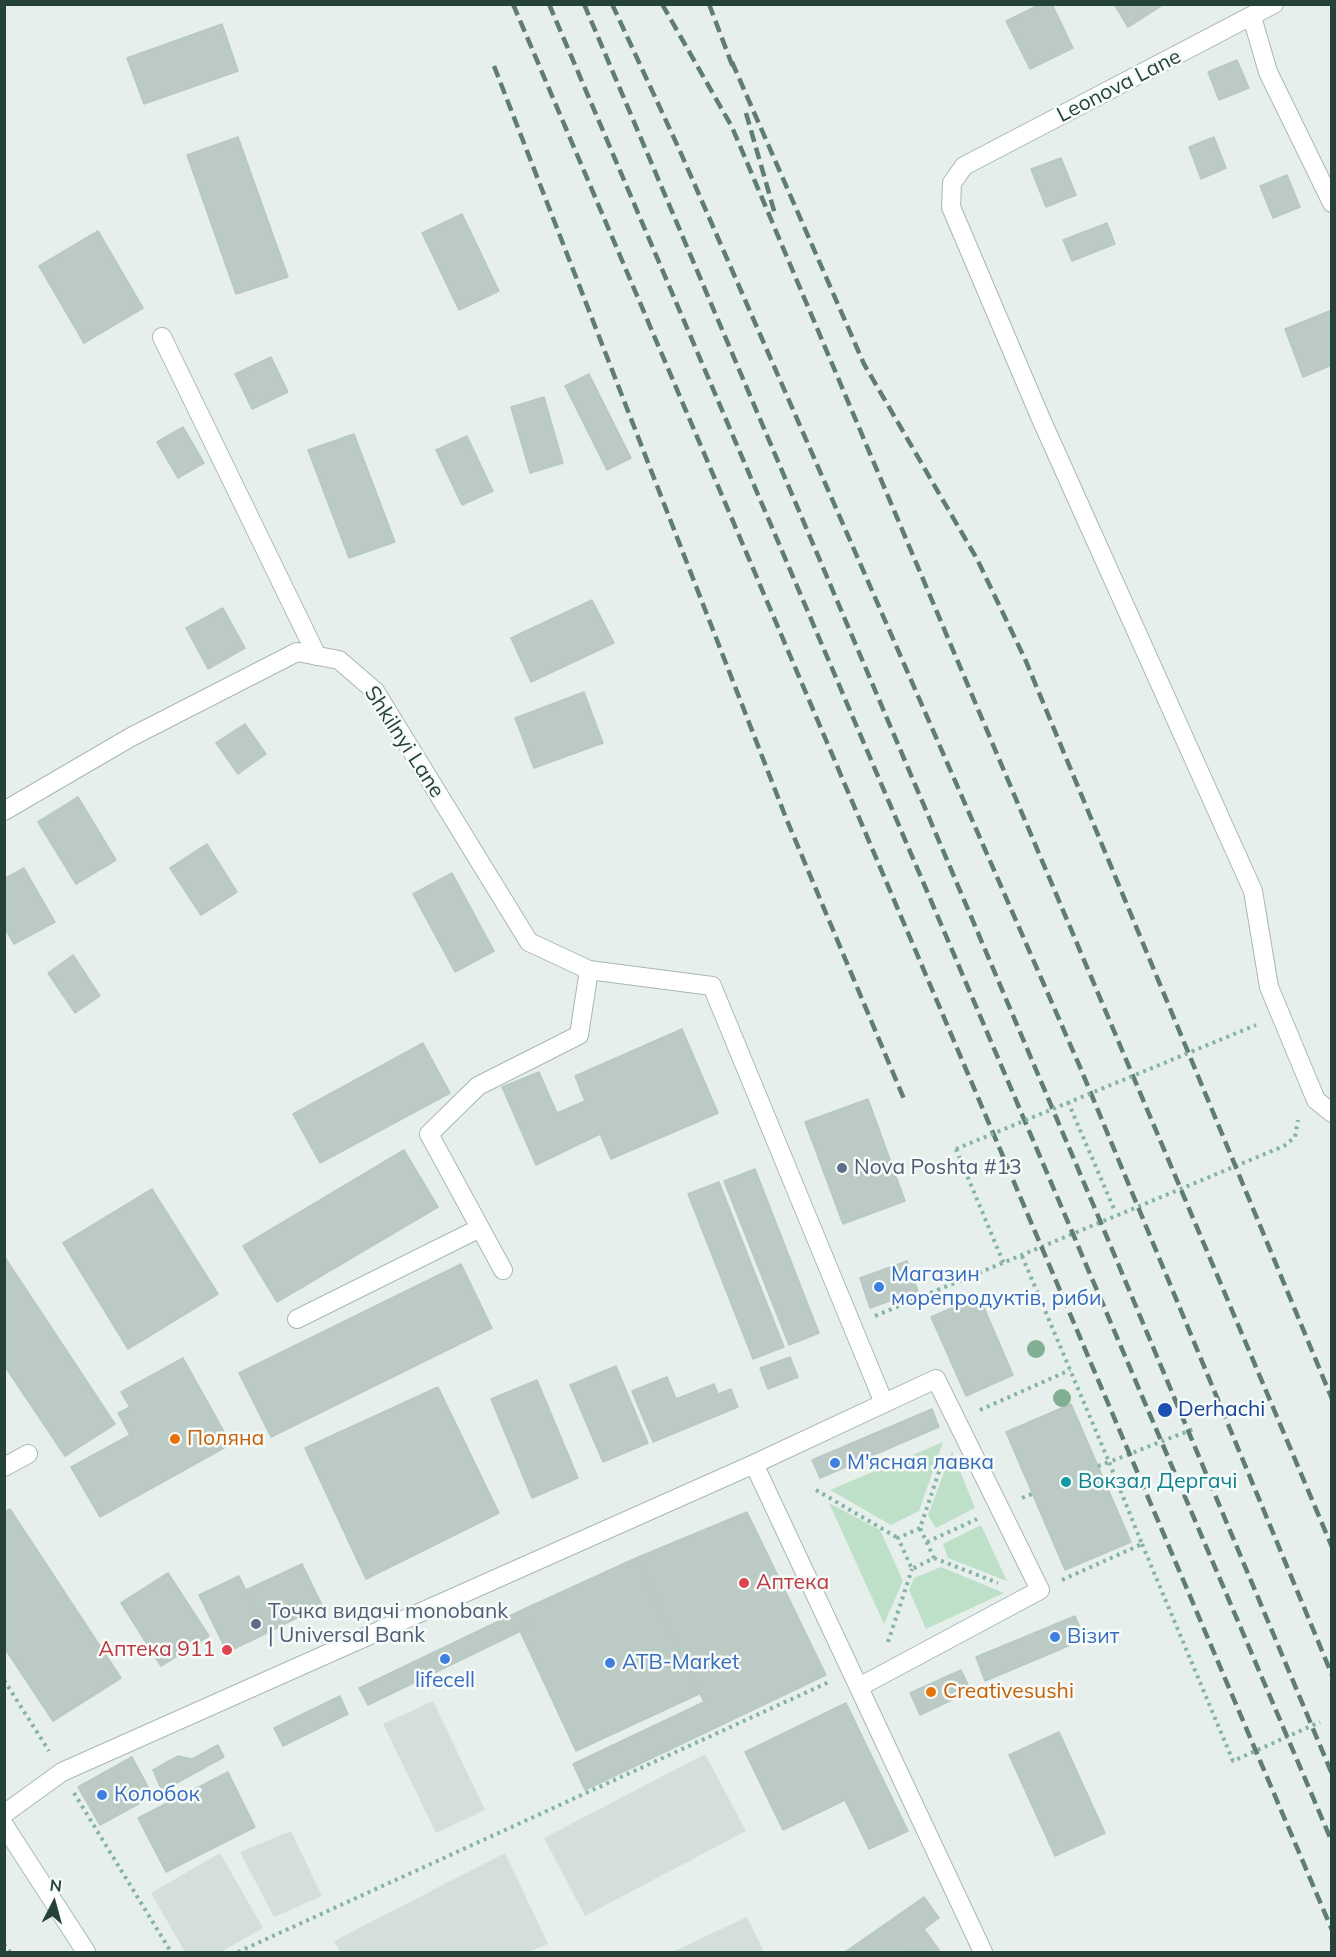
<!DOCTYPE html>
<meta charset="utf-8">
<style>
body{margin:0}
#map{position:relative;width:1336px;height:1957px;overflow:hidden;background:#e6efeb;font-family:Mulish,sans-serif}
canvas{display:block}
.frame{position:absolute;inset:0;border:6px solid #24423a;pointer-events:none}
.north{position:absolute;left:24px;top:1873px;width:60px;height:60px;-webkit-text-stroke:4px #f7fbf9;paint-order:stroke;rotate:6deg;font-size:16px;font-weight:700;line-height:24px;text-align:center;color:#24423a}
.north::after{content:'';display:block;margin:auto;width:21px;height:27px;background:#24423a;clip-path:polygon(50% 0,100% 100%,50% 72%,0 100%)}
</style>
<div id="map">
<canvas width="1336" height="1957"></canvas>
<div class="frame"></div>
<div class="north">N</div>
</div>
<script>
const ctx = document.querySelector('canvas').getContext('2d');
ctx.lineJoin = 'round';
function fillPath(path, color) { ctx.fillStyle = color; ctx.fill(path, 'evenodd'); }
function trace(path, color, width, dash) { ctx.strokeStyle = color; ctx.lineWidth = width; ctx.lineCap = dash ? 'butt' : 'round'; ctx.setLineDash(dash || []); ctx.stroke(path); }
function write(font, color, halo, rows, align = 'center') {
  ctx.font = font + ' Mulish,sans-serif'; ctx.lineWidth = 5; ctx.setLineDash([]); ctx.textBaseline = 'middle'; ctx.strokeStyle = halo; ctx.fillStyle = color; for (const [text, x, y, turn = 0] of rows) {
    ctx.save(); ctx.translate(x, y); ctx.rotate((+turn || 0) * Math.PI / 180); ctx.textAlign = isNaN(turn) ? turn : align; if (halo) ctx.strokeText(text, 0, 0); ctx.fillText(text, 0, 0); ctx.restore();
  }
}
fillPath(new Path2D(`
 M433,1701L485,1810L436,1833L383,1724Z
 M705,1754L746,1831L585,1916L544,1838Z
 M291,1831L322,1896L274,1917L240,1852Z
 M220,1853L263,1928L221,1952H185L151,1893Z
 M505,1853L548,1944L528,1952H340L334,1941Z
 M747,1917L764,1952H672Z`), '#d4dfda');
fillPath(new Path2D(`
 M943,1442L919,1511L891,1525L830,1490Z
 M952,1451L975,1508L936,1528L928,1515Z
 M829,1503L880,1530L903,1581L884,1624Z
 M981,1525L1007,1581L948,1558L943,1544Z
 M941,1567L1004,1593L926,1629L909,1590L914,1578Z`), '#bfe0c8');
const building = new Path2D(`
 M1041,4H1052L1073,48L1030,69L1006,21Z
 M1114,4H1164L1128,27Z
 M222,24L238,71L144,104L127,58Z
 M1237,60L1249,88L1219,100L1208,72Z
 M238,137L288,277L236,294L187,155Z
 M1214,137L1226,168L1201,179L1189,147Z
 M1061,158L1076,195L1046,207L1031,169Z
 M1287,175L1300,207L1273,218L1260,186Z
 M462,214L499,291L459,310L422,233Z
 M1107,223L1115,244L1072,261L1063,240Z
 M98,231L143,308L84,343L39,266Z
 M1332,310V365L1303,377L1285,329Z
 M271,357L288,392L252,409L235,374Z
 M589,374L631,458L607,470L565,386Z
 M544,397L563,463L530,473L511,407Z
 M183,427L204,463L178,478L157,442Z
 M354,434L395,542L349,558L308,450Z
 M467,436L493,491L462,505L436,450Z
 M592,600L614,643L531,682L511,638Z
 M223,608L245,648L208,669L186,628Z
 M584,692L603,743L534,768L515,718Z
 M245,724L266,754L238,774L216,743Z
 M78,797L116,860L76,884L38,822Z
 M207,844L237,892L201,915L170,868Z
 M24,868L55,922L14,944L4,927V879Z
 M452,873L494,951L455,972L413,894Z
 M73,955L100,996L75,1013L48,973Z
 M682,1029L718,1113L611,1159L600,1134L536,1165L502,1087L539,1072L557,1113L585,1101L575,1076Z
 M423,1043L450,1093L320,1163L293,1114Z
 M868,1099L905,1201L843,1224L805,1122Z
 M404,1150L438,1207L277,1302L243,1246Z
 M755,1169L819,1333L789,1345L724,1181Z
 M719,1182L784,1347L753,1359L688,1194Z
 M152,1189L218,1294L128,1349L63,1243Z
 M4,1256L115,1424L65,1456L4,1365Z
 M907,1261L918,1291L870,1308L860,1278Z
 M461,1264L492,1328L271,1437L239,1373Z
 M979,1296L1013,1375L966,1396L931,1317Z
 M790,1357L798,1377L768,1389L760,1368Z
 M183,1358L231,1444L100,1517L71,1467L130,1435L118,1413L130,1407L121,1392Z
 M616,1366L648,1443L603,1462L570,1385Z
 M667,1377L676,1399L714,1384L718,1394L731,1389L738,1407L653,1442L632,1391Z
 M537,1380L578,1478L532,1498L491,1399Z
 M438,1387L499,1513L366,1579L305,1448Z
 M1071,1404L1131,1542L1065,1570L1006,1432Z
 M932,1409L939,1427L820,1478L812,1460Z
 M10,1509L121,1678L53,1721L4,1647V1512Z
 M747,1512L826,1675L585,1790L573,1764L704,1702L636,1558Z
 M636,1558L699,1694L576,1751L520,1631L529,1627L522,1610Z
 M302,1564L322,1605L267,1633L246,1590Z
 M168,1573L209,1636L161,1666L121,1603Z
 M239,1576L267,1633L227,1652L199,1595Z
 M522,1610L529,1627L368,1705L359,1688Z
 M1075,1616L1085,1639L985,1681L976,1657Z
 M961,1670L971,1691L920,1715L910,1693Z
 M340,1696L348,1714L283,1746L274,1728Z
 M846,1703L908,1831L869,1849L845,1800L783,1830L745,1752Z
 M1059,1732L1105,1833L1055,1856L1009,1755Z
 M218,1745L224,1757L162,1791L153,1770L178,1756L192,1759Z
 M132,1757L153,1796L100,1825L78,1787Z
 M228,1772L255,1827L166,1872L138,1818Z
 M924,1897L939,1918L924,1929L939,1950L845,1952Z`);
fillPath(building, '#bbcac4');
trace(building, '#b8c9c2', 1.5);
const lane = new Path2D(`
 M162,337L317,656
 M503,1270L429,1134L478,1086L579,1035L589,970
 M297,1319L480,1228
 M4,1467L28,1454`);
const street = new Path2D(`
 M1274,4L964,166L952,183L951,207L1041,419L1253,891L1269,987L1316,1100L1332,1113
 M1252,17L1268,72L1332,203
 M4,811L131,737L297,652L339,660L375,691L529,942L589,970L712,986L884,1403
 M754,1464L983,1952
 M4,1814L62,1772L754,1464L936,1379L1040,1590L859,1687`);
const secondary = new Path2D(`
 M4,1825L86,1952`);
trace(lane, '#a8b8b2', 20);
trace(street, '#a8b8b2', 20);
trace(secondary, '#a4bbb3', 20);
trace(new Path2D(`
 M1068,1102L1114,1209
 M956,1149L1004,1264
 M1022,1256L1109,1462L1098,1466
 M875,1316L1284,1146L1295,1137L1298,1120
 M980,1410L1070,1370
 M816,1490L898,1538
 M1022,1498L1032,1494
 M920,1528L898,1538L912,1569L934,1558L920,1528L944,1457
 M927,1542L977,1519
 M1142,1544L1233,1761L1320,1722
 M934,1558L998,1583
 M1062,1580L1142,1544L1109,1462L1196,1428
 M888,1642L912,1569
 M4,1680L49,1751
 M74,1793L171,1952
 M4,1944L10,1952
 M238,1952L829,1682`), '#86b3a5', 4, [3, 4.5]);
trace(lane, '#fff', 18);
trace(street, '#fff', 18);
trace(secondary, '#fff', 18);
trace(new Path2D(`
 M513,4L1332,1930
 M549,4L1332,1842
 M584,4L1101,1223L1332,1774
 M612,4L680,151L1080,1067L1332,1675
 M662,4L732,127L1332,1547
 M709,4L734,70
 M732,62L864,364L977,559L1025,659L1332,1399
 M494,66L786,818L904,1099
 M746,113L775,214`), '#5f7d75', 4.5, [12, 6]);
trace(new Path2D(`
 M956,1149L1256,1025`), '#86b3a5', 4, [3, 4.5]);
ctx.fillStyle = '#80af93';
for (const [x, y] of [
 [1036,1349],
 [1062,1398]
]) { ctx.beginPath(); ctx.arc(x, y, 9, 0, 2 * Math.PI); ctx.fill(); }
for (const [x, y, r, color] of [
 [842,1168,6,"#5c6f8a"],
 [879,1287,6,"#3f7fe0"],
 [1165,1410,8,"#1a4fb4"],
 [175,1439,6,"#e8710a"],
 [835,1463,6,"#3f7fe0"],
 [1066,1482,6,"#0f9aa8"],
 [744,1583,6,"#e0444e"],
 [256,1624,6,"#5c6f8a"],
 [1055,1637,6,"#3f7fe0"],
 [227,1650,6,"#e0444e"],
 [445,1659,6,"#3f7fe0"],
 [610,1663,6,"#3f7fe0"],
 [931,1692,6,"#e8710a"],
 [102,1795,6,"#3f7fe0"]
]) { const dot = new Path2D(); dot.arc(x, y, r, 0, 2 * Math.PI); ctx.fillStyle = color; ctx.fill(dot); trace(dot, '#f7fbf9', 2); }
write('21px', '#24423a', '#f7fbf9', [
 ["Leonova Lane",1119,86,-27],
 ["Shkilnyi Lane",404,742,57]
]);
write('21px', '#4e5e75', '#f7fbf9', [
 ["Nova Poshta #13",854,1168],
 ["Точка видачі monobank",268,1612],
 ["| Universal Bank",268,1636]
], 'left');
write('21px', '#366cbe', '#f7fbf9', [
 ["Магазин",891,1275],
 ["морепродуктів, риби",891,1299],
 ["М'ясная лавка",847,1463],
 ["Візит",1067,1637],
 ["ATB-Market",622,1663],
 ["lifecell",445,1681,"center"],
 ["Колобок",114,1795]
], 'left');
write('21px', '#164399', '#f7fbf9', [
 ["Derhachi",1178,1410]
], 'left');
write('21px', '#c56008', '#f7fbf9', [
 ["Поляна",187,1439],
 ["Creativesushi",943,1692]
], 'left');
write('21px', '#0d838f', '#f7fbf9', [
 ["Вокзал Дергачі",1078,1482]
], 'left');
write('21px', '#be3a42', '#f7fbf9', [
 ["Аптека",756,1583],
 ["Аптека 911",215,1650,"right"]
], 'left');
</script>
